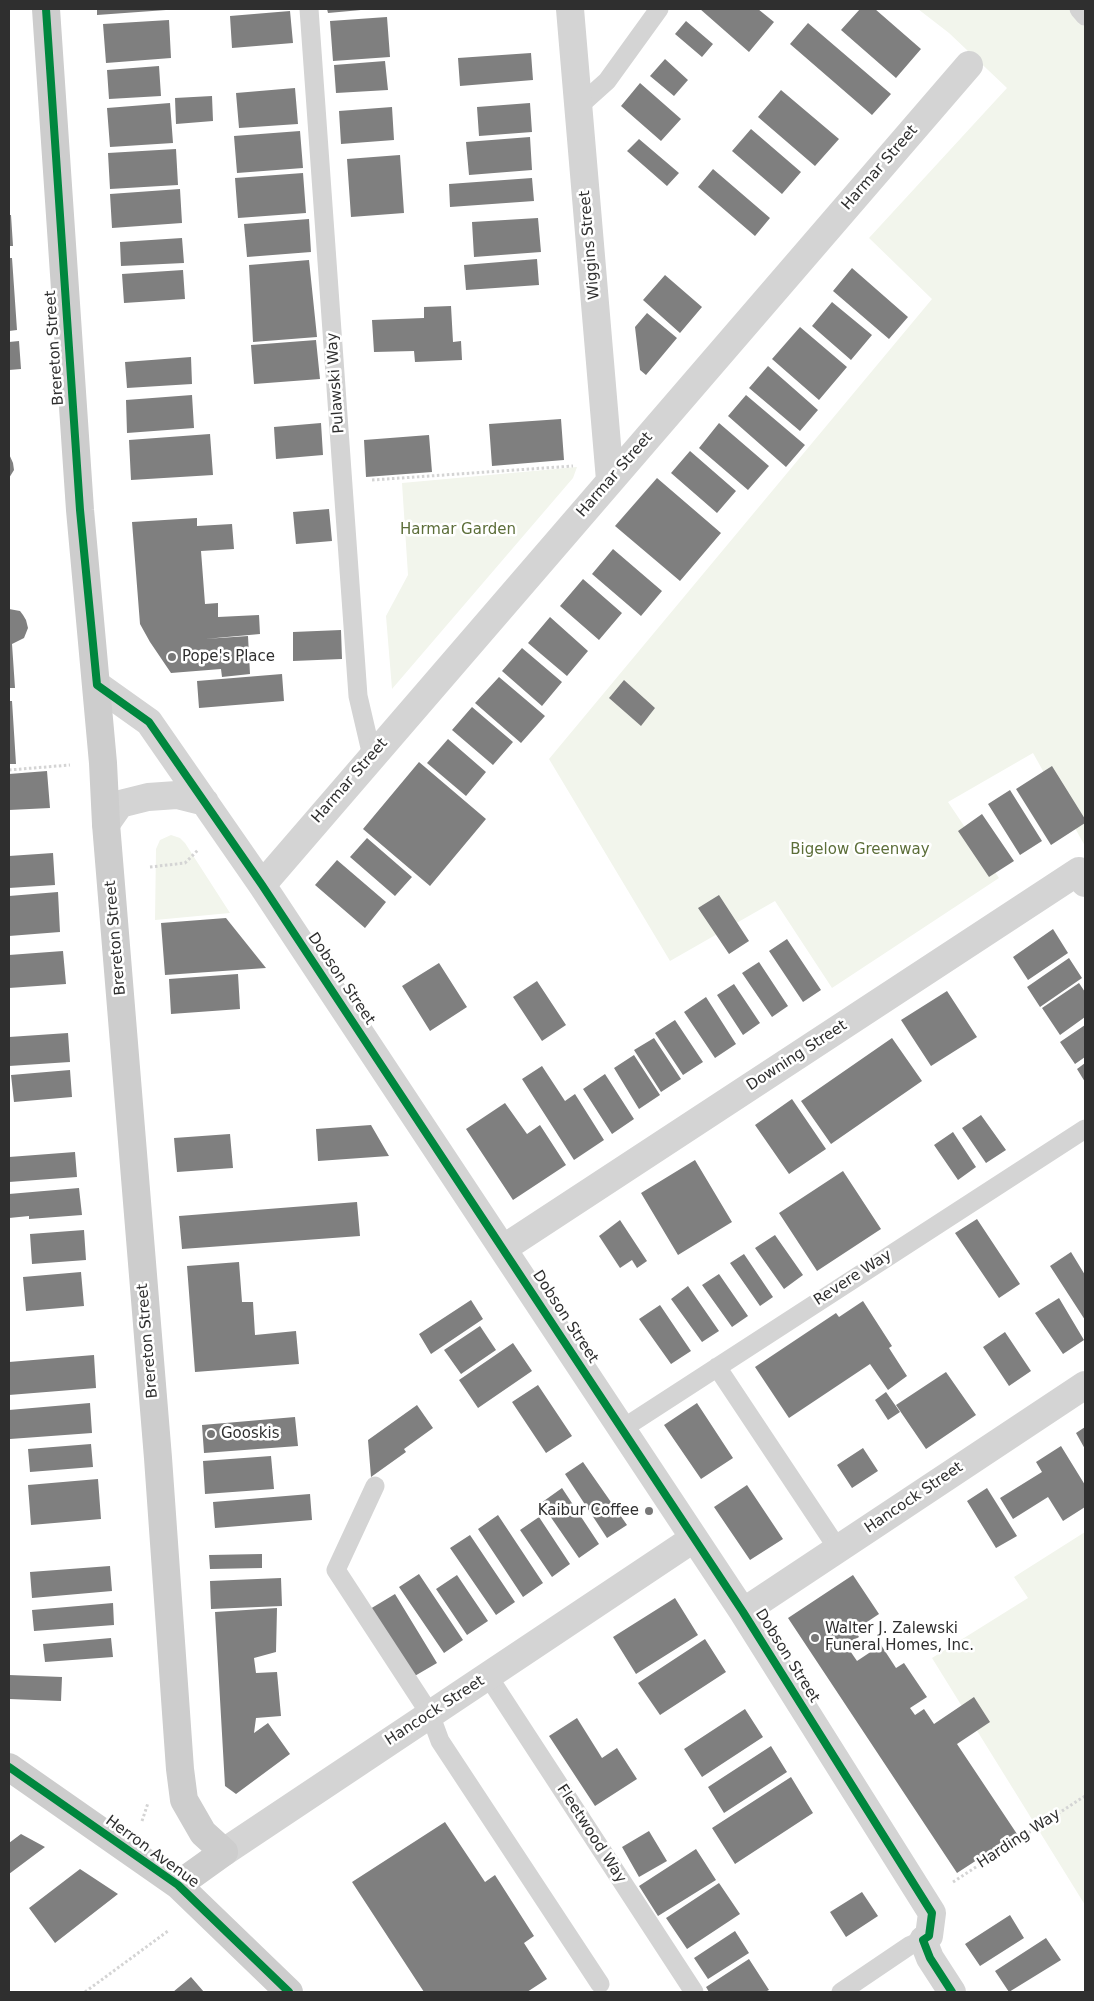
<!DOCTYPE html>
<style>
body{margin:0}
#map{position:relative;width:1094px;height:2001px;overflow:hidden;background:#fff;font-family:"DejaVu Sans",sans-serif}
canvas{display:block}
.frame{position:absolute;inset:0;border:10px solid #2f2f2f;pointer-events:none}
</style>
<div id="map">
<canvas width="1094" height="2001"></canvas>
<div class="frame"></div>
</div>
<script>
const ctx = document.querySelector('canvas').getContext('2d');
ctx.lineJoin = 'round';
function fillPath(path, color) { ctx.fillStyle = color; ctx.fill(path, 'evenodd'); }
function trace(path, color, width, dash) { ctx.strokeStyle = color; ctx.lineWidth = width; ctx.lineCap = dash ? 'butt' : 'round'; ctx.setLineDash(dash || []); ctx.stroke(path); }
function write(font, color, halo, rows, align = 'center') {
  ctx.font = font + ' "DejaVu Sans",sans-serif'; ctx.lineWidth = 5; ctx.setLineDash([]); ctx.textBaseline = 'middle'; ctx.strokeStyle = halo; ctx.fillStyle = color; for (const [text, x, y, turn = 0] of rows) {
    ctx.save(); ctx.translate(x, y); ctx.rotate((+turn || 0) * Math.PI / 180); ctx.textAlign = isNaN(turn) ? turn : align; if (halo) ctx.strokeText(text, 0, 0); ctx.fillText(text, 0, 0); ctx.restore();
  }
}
fillPath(new Path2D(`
 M918,9H1079L1085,16V846L1033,753L948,802L999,878L832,988L775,901L670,961L549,759L932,299L869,238L1007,88L949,33Z
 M577,467L573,478L392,689L386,616L408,575L402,483Z
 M171,835L180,838L185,843L230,913L155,920L156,849L160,840Z
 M1085,1532V1905L932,1658L1028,1598L1014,1577Z`), '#f2f5ec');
fillPath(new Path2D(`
 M97,9H166V10L97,15Z
 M327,9H361V10L328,13Z
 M700,9H758L774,22L749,52Z
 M860,9H875L921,49L896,78L841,30Z
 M290,11L293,43L232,48L230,16Z
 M387,17L390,57L333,61L330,21Z
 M169,20L171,58L106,63L103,24Z
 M686,21L713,44L702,57L675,34Z
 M808,23L891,94L872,115L790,44Z
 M531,53L533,80L460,86L458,58Z
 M665,59L688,80L674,96L650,76Z
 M385,61L388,90L336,93L334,65Z
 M159,66L161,96L109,99L107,70Z
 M640,83L681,119L661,141L621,106Z
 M295,88L298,124L239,128L236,93Z
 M781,90L839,139L815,166L758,117Z
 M212,96L213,121L176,124L175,98Z
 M170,103L173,143L110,147L107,108Z
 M530,103L532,132L479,136L477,107Z
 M392,107L394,140L341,144L339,111Z
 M751,129L801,172L782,194L732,151Z
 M300,131L303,168L237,173L234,136Z
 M530,137L532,170L469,175L466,142Z
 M639,139L679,173L667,186L627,151Z
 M176,149L178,185L110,189L108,153Z
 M400,155L404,213L351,217L347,159Z
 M713,169L770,218L755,236L698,187Z
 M303,173L306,213L238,218L235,178Z
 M532,178L534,201L450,207L449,184Z
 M180,189L182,223L112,228L110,194Z
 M9,215H11L13,246H9Z
 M538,218L541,252L474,257L472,222Z
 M309,219L311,252L247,257L244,224Z
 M182,238L184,263L121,266L120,242Z
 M9,258H12L17,330L9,331Z
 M537,259L539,285L466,290L464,265Z
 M309,260L317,337L253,342L249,265Z
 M852,268L908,317L889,339L833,291Z
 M183,270L185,299L124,303L122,274Z
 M665,275L702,307L680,333L643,300Z
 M832,302L872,335L851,360L812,326Z
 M451,306L453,342L461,341L462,360L415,362L414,351L374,352L372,320L424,318V307Z
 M647,313L677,338L646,375L640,370L635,327Z
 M800,327L847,367L819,400L772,359Z
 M316,340L320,379L254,384L251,345Z
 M19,341L21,369L9,370V342Z
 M191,357L192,384L127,388L125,362Z
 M768,366L818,410L800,431L749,388Z
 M192,395L194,428L127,433L126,400Z
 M746,395L805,445L786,467L728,416Z
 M561,419L564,460L492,466L489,424Z
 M321,423L323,455L276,459L274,427Z
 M719,423L769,466L748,490L699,448Z
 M210,434L213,475L131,480L129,440Z
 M429,435L432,472L366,477L364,440Z
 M690,451L736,491L717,513L671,473Z
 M9,454L13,463L14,470L9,478Z
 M657,478L721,533L680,581L615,526Z
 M329,509L332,541L296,544L293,512Z
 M197,518V526L232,524L234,549L201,551L205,604L218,603V617L259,615L260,634L205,639L248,636L250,674L222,677L221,669L171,673L150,642L140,624L132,522Z
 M613,549L662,591L641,616L592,574Z
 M583,579L622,613L599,640L560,606Z
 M9,609L20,611L23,615L26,620L28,628L24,638L12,644L15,688H9Z
 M550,617L588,651L567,676L528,643Z
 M341,630L342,659L293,661V632Z
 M522,648L562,682L542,706L502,671Z
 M282,674L284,701L199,708L197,681Z
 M499,677L545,716L521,743L475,703Z
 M624,680L655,708L641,726L609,698Z
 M9,701H12L16,764H9Z
 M472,707L513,742L493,765L452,730Z
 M448,739L486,772L466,796L427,763Z
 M419,762L486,819L430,886L363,829Z
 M1052,766L1085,819V823L1051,845L1016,789Z
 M47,771L50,808L9,810V774Z
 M1010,790L1042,841L1020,855L988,804Z
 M982,814L1014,861L989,877L958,831Z
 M367,838L412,877L395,896L350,857Z
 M53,853L55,885L9,888V856Z
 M337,860L386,902L365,928L315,885Z
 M58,892L60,932L9,936V896Z
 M719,895L749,941L729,954L698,908Z
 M226,918L266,968L165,975L161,923Z
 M1053,929L1068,953L1028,980L1013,957Z
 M787,939L821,990L803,1002L769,951Z
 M63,951L66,984L9,988V955Z
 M1069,958L1082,978L1040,1007L1027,987Z
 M759,962L788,1006L772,1017L742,973Z
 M439,963L467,1007L430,1031L402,986Z
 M238,974L240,1009L171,1014L169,979Z
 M537,981L566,1025L542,1041L513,997Z
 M1079,983L1085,992V1017L1060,1035L1042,1008Z
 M734,984L760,1023L743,1035L717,995Z
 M947,991L977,1037L931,1066L901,1020Z
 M706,997L736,1044L715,1058L684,1012Z
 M675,1020L703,1062L683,1075L655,1033Z
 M1085,1025V1057L1075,1064L1060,1042Z
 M68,1033L70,1062L9,1066V1037Z
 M654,1038L681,1079L661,1092L634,1050Z
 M892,1038L922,1081L831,1144L801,1101Z
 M634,1055L660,1095L639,1109L614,1068Z
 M1085,1063V1082L1077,1069Z
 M542,1066L565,1101L575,1094L604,1140L574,1160L522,1079Z
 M70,1070L72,1097L14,1102L11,1075Z
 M605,1074L634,1119L612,1134L583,1089Z
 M792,1099L826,1149L789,1174L755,1125Z
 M505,1103L527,1134L540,1125L566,1165L513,1200L466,1129Z
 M981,1115L1006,1150L986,1163L962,1128Z
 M371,1125L389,1156L318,1161L316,1129Z
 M953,1132L976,1167L958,1180L934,1145Z
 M230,1134L233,1168L177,1172L174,1138Z
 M75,1152L77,1177L9,1182V1157Z
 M695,1160L732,1222L678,1255L641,1193Z
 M843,1171L881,1229L817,1271L779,1213Z
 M79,1188L82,1215L29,1219V1216L9,1218V1194Z
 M357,1202L360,1236L182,1249L179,1216Z
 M977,1219L1020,1284L999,1298L955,1233Z
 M620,1220L647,1261L637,1268L632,1260L620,1268L599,1236Z
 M84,1230L86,1260L32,1264L30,1234Z
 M775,1235L803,1275L784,1289L755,1248Z
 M1071,1252L1085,1275V1320L1050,1266Z
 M744,1254L773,1297L760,1306L730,1263Z
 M239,1262L242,1302H253L255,1335L296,1331L299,1364L195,1372L187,1266Z
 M81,1272L84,1306L26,1311L23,1277Z
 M719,1274L748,1316L732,1327L702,1285Z
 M688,1286L719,1331L702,1342L671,1299Z
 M1059,1298L1084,1340L1063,1354L1035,1313Z
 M471,1300L483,1319L431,1354L419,1334Z
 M863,1301L892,1346L889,1348L907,1376L888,1390L870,1364L789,1418L755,1367L836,1313L839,1317Z
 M660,1305L691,1351L671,1364L639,1319Z
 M480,1326L496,1350L461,1374L444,1350Z
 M1005,1332L1031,1371L1009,1386L983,1347Z
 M513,1343L532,1371L478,1408L459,1380Z
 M94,1355L96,1388L9,1395V1362Z
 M946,1372L976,1415L926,1449L896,1405Z
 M538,1385L572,1436L546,1453L512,1402Z
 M886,1392L900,1412L888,1420L875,1400Z
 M90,1403L92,1433L10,1439L9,1410Z
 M697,1403L733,1458L701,1479L664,1425Z
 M417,1405L433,1428L404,1449L406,1452L371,1477L368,1440Z
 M295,1417L298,1446L204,1453L202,1425Z
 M1085,1427V1449L1076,1433Z
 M91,1444L93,1467L30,1472L28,1449Z
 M1061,1446L1085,1485V1507L1063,1521L1048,1497L1013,1519L1000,1498L1042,1472L1036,1462Z
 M863,1448L878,1471L852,1488L837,1465Z
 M271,1456L274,1489L205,1494L203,1461Z
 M583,1462L627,1525L607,1538L565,1474Z
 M98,1479L101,1519L31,1525L28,1485Z
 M747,1485L783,1539L750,1560L714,1507Z
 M562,1488L599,1544L579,1558L541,1503Z
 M987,1488L1017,1536L996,1548L967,1501Z
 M310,1494L312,1520L215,1528L213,1502Z
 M498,1515L543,1583L523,1597L478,1529Z
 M539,1517L570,1564L552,1577L520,1530Z
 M470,1535L515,1602L496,1615L450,1548Z
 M262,1554V1568L210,1569L209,1555Z
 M110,1566L112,1591L32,1598L30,1572Z
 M419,1574L463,1640L444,1653L399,1587Z
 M457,1575L488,1621L467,1635L436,1589Z
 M853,1575L879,1614L855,1630L859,1637L846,1645L857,1661L881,1645L896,1668L904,1663L927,1697L910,1708L915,1715L924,1709L934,1724L974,1697L990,1722L957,1744L1017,1834L957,1873L788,1618Z
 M281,1578L282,1606L211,1609L210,1581Z
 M395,1594L437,1663L413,1677L370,1609Z
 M675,1598L698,1635L636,1674L613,1637Z
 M113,1603L114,1625L34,1631L32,1610Z
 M277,1608L276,1652L254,1658L256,1673L277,1672L281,1716L256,1718L254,1733L268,1723L290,1754L236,1794L225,1786L215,1612Z
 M111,1638L113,1657L45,1662L43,1644Z
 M705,1639L726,1672L660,1715L638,1683Z
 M9,1675L62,1677L61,1701L9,1699Z
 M745,1709L763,1737L702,1777L684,1749Z
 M577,1718L602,1758L617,1748L637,1779L595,1806L549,1736Z
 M771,1746L787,1772L724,1813L708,1787Z
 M791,1777L813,1813L735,1864L712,1828Z
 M445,1822L485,1882L495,1875L534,1936L524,1943L547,1979L527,1992H424L352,1882Z
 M649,1831L667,1861L639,1877L622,1847Z
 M21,1834L45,1847L9,1874V1843Z
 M696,1849L716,1880L658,1916L639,1886Z
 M80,1869L118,1894L55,1943L29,1908Z
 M719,1883L740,1914L687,1949L666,1918Z
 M862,1892L878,1916L846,1937L830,1912Z
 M1010,1915L1024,1938L980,1966L965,1944Z
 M735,1931L749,1953L708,1979L694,1958Z
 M1046,1938L1061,1960L1009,1992L995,1971Z
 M749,1959L769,1990L765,1992H709L706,1987Z
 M191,1977L204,1992H173Z`), '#7f7f7f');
trace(new Path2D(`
 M372,480L573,466
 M9,770L70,765
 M150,867L185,863L198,850
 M142,1821L148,1803
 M953,1882L1085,1796
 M85,1992L168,1931`), '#d4d4d4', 3, [2.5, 2.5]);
trace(new Path2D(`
 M309,9L358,696L372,756
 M1079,9L1085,16
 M578,107L607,81L659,9
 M717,1367L838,1549
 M622,1429L1085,1129
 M375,1486L336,1570L430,1714L440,1741L600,1984
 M488,1676L694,1992
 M841,1992L909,1946L923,1940`), '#d4d4d4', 19);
trace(new Path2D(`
 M570,9L610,480
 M97,685L149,722L262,885L743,1612L932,1913L929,1936L923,1940L930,1958L952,1992
 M106,824L120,804L148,797L177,795L205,802
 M262,885L969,65
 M504,1248L1079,871L1085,883
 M743,1612L1085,1385
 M224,1852L693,1539`), '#d4d4d4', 28);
trace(new Path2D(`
 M46,9L80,510L103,763L106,824L158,1458L180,1769L184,1800L203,1833L224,1852L178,1885
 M9,1767L178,1885L289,1992`), '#cdcdcd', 28);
trace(new Path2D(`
 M46,9L80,510L97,685L149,722L262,885L743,1612L932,1913L929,1936L923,1940L930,1958L952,1992
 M9,1767L178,1885L289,1992`), '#00873e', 8);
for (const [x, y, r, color] of [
 [172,657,5,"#787878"],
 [211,1434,5,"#787878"],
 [649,1511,5,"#787878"],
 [815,1638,5,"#787878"]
]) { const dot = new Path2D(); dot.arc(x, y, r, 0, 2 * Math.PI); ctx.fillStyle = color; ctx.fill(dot); trace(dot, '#fff', 2); }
write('15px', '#2f2f2f', '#fff', [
 ["Harmar Street",880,168,-49],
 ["Wiggins Street",590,245,-95],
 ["Brereton Street",55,348,-94],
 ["Pulawski Way",336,383,-94],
 ["Harmar Street",615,475,-49],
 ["Harmar Street",350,781,-49],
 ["Brereton Street",116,938,-95],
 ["Dobson Street",341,979,56],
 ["Downing Street",797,1056,-33],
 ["Revere Way",853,1278,-33],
 ["Dobson Street",565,1317,57],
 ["Brereton Street",148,1341,-95],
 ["Hancock Street",914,1498,-34],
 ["Dobson Street",787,1656,58],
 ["Hancock Street",435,1711,-33],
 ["Fleetwood Way",591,1834,57],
 ["Harding Way",1019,1839,-33],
 ["Herron Avenue",152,1852,36]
]);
write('15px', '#5c6e39', '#fff', [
 ["Harmar Garden",458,530],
 ["Bigelow Greenway",860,850]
]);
write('15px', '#2f2f2f', '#fff', [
 ["Pope's Place",182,657],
 ["Gooskis",221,1434],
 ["Kaibur Coffee",639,1511,"right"],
 ["Walter J. Zalewski",825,1629],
 ["Funeral Homes, Inc.",825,1646]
], 'left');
</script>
